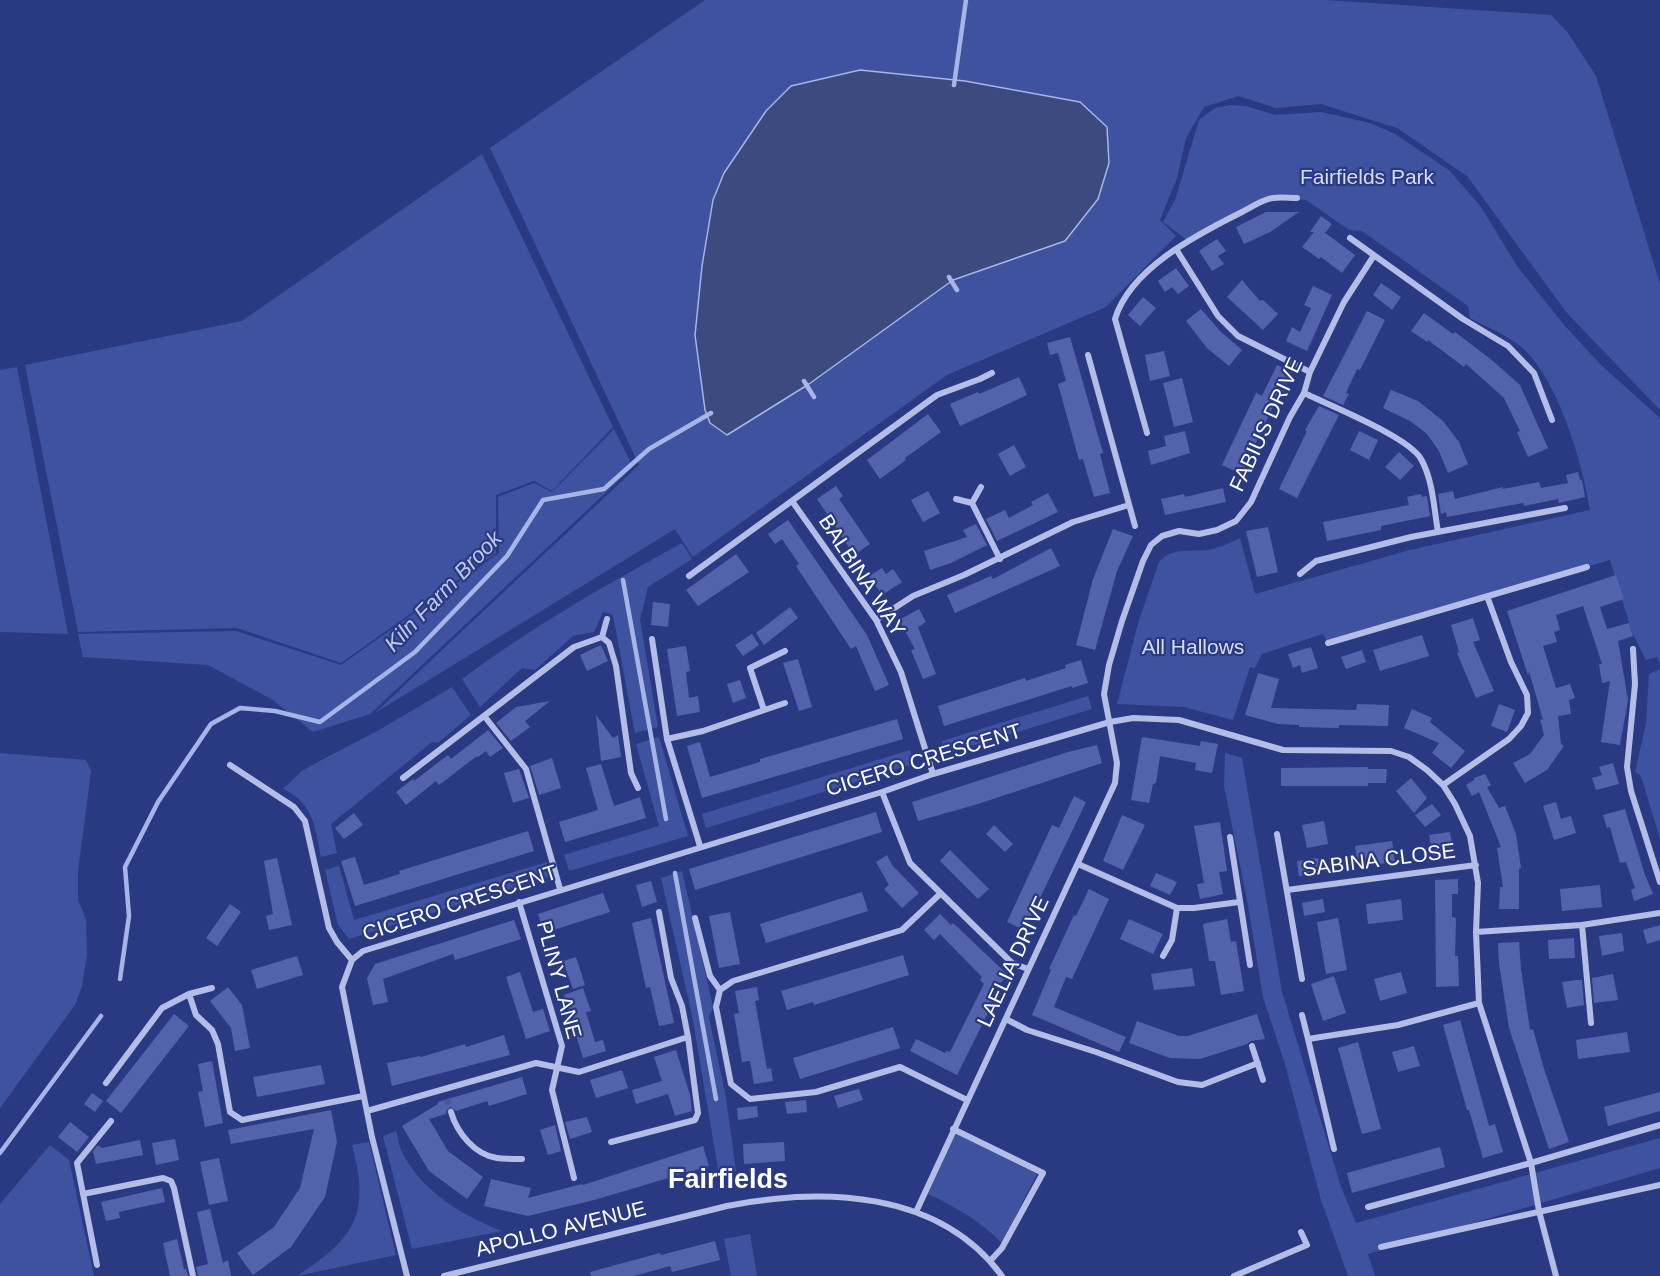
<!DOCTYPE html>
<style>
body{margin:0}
canvas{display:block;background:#293a83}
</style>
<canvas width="1660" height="1276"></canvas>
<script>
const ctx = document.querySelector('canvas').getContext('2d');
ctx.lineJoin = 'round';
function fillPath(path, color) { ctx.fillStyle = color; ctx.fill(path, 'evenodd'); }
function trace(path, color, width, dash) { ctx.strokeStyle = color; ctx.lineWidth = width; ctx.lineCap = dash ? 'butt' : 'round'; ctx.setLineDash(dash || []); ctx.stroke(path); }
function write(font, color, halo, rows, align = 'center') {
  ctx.font = font + ' Helvetica,sans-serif'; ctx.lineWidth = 4.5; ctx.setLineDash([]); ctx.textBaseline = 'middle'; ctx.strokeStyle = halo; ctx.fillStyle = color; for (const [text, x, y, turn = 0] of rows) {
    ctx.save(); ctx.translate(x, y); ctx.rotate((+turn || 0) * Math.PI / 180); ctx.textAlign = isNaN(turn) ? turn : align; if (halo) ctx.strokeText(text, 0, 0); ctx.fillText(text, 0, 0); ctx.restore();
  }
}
fillPath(new Path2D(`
 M705,0H1326L1551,15L1568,33L1596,76L1660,284V410L1566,312L1467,176L1397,128L1321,104L1276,108L1238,96L1204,107L1186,138L1177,178L1160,220L1176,236L1106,307L947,375L693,557L675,529L375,713L639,465L490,148Z
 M1230,105L1246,106L1275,115L1321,112L1370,123L1395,134L1450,171L1481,207L1517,266L1564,325L1601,365L1660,418V664L1657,657L1646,660L1632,632L1610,560L1328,643L1323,634L1262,654L1255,668L1250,667L1233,720L1184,707L1117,704L1139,620L1159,562C1172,547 1189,552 1208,550C1219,548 1230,543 1240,538L1255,594L1410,550L1590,510C1583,464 1556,370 1516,343C1502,333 1485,326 1470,318L1468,306L1362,231L1349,230L1306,200L1271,198L1188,241L1163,222L1175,200L1199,120L1215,108Z
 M482,154L613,427L552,491L534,481L496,495V553L341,663L237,628L78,632L25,365L242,321Z
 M17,367L68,634L0,632V370Z
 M614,429L633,467L370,714L313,732L273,700L208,665L83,657L78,634L236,631L341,665L499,553L498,497L534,483L552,492Z
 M682,543L692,559L648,587L640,619L658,727L635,733L613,615L603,612L594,632L573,636L535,670L522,668L480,707L462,679C531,627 606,585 682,543Z
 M1660,669V839L1641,776L1635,772L1646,724L1649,674Z
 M452,687L471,715L438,743L432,742L331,824L337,853L321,857C315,828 314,803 283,789L302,771L314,764L379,730Z
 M1088,696L1092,709L946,754L942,741Z
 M659,737L688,836L569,871L564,855L659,826L636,744Z
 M910,750L914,764L706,828L702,814Z
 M0,753L86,760L91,771L78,871V900L86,919L87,955L82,986L75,1005L0,1108Z
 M1225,753L1242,758L1282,992L1341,1187L1356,1223L1660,1138V1168L1368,1254L1375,1276H1348L1321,1200L1285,1064L1263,997L1248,905L1224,786Z
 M547,862L551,876L349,939L338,925L325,870L339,866L354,920Z
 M682,871L713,1007L709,1017L726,1098L736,1171L719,1175L692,1015L661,878Z
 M396,1131C398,1138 399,1147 403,1154C423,1192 463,1216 502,1231L412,1249L383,1136Z
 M956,1133L1037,1174L1002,1243C980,1221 956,1207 928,1194Z
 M369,1142L396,1255L297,1276C355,1238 371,1214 352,1145Z
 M50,1145L69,1160L94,1276H0V1204Z
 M750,1234L757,1276H731L724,1239Z`), '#3e529f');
const water = new Path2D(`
 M860,70L965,81L1080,102L1107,127L1109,163L1098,199L1065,241L953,280L809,384L727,435L710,423L705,410L695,335L702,266L713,200L724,173L766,111L791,86Z`);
fillPath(water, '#3d4a80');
trace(water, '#a7b5e6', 1.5);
trace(new Path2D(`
 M954,85L966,0
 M949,277L957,290
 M804,381L814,397
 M623,580L666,819
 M675,873L716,1099
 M120,979L129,916L125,867L158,802L211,724L240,708L275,711L320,722L415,652L507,556L543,500L604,489L649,449L711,413
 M0,1153L101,1016`), '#a7b5e6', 4.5);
fillPath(new Path2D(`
 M1266,212H1299L1270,232L1244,244L1236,227Z
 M1321,216L1332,224L1326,232H1324L1355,255L1342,273L1321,257L1319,259L1302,247L1314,232H1310Z
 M1217,239L1226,251L1218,256L1224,264L1212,271L1199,251Z
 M1176,268L1189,286L1178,294L1172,287L1165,292L1158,281Z
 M1242,280L1260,301L1263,300L1278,314L1263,330L1227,297Z
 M1381,283L1401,297L1392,310L1373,295Z
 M1313,286L1332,295L1307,351L1286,341L1292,327L1300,332L1311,308L1304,305Z
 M1143,297L1156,308L1140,326L1128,315Z
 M1201,309L1220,331L1242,350L1229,366L1207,348L1186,321Z
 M1367,311L1385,320L1360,370L1357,369L1346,393L1349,394L1343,405L1323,396Z
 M1424,313L1453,334L1455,332L1493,361L1520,385L1548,448L1528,457L1517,432L1520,431L1504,398L1466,364L1464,367L1428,340L1427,342L1411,331Z
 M1070,337L1103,453L1100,454L1110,493L1094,497L1083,459L1079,460L1058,384L1066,381L1058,353L1050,355L1047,343Z
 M1164,351L1170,376L1150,381L1145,355Z
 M1277,365L1292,372L1283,393L1280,392L1242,472H1237L1222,465L1256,393L1262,396Z
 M1019,377L1027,395L960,426L950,404L978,392L979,394Z
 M1182,378L1193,422L1174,427L1163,383Z
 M1391,390L1418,401L1443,421L1459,442L1468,464L1448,473L1439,451L1427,434L1410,421L1383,408Z
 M1319,406L1339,415L1297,498L1279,489L1307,431L1305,430Z
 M928,414L941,432L905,458L906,460L880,479L867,460Z
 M1185,431L1190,453L1151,465L1148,451L1166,446L1164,436Z
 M1359,431L1378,440L1369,460L1350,450Z
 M1014,445L1026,467L1010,476L998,454Z
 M1399,452L1414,466L1400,480L1385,467Z
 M1578,472L1580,480H1582L1585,497L1559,503L1558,499L1524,506L1523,503L1447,517L1446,512L1441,514L1438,494L1453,491L1455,499L1503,487V489L1539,482L1541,488L1568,483L1566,475Z
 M836,486L843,496L839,499L870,544L854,555L817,499Z
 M1223,488L1226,502L1165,515L1161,499L1184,494L1185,497Z
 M928,491L940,513L923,522L911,500Z
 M1048,493L1058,512L997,541L986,519L1005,510L1009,518L1033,505L1031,502Z
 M1421,494L1422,497L1427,496L1430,516L1381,526V530L1327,541L1323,522L1409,505L1407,497Z
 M788,520L867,635L889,685L875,691L856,646L851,649L796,566L799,564L782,539L775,544L768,534Z
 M976,524L987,545L951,563L930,570L924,551L967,537L963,530Z
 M1268,527L1278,572L1257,577L1246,531Z
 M1113,529L1133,536L1117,571L1095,650L1076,645L1093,579Z
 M1051,548L1060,566L955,613L947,595L991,576L993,579Z
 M736,554L749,572L698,606L686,590Z
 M882,568L886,574L893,569L902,582L882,595L869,576Z
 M1616,575L1624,599L1600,607L1607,629L1629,623L1633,636L1618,641L1628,700L1620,745L1601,742L1610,681L1602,683L1599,664H1602L1583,606L1556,615L1560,630L1554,632L1557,642L1543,646L1556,688L1570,684L1575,698L1569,700L1571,714L1558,716L1561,744L1564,746L1547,770L1525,783L1513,763L1530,754L1544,735L1540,719L1543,720L1529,671L1528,675L1507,611Z
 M653,602L670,604L668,627L651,625Z
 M790,607L798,618L764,645L756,633Z
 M919,609L926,622L918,627L936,674L923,679L911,650L915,649L899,620Z
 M1473,618L1480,640L1473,642L1494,691L1476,698L1457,653L1459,652L1451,625Z
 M752,634L759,645L743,656L735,645Z
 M1422,635L1429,656L1380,671L1373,650Z
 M601,645L608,661L587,671L580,655Z
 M686,646L690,671L686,672L689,698L698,696L700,712L677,716L667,649Z
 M1311,647L1318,668L1302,673L1300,665L1293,668L1288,654Z
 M1362,650L1366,662L1346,669L1341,657Z
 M798,659L812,707L799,711L783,663Z
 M1081,660L1088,683L1072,688V686L944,726L938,706L1025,678L1026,681L1066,668L1065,665Z
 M1258,673L1279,679L1271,708L1356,710L1357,704L1389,705L1388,726L1339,725V728L1299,727V725L1278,724L1245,715Z
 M740,680L746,698L733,703L727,684Z
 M550,701L525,721L530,727L511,741L496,723L516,707Z
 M1499,704L1515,710L1507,732L1491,726Z
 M1412,709L1432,718L1430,722L1465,751L1451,768L1432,753L1439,743L1404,728Z
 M596,715L613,738L618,735L621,757L601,761Z
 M897,719L903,739L702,798L687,746L700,742L710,777L760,762V759L784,752Z
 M488,730L503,748L490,757L486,751L478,757L477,756L439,785L436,781L406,805L396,792L413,779L414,781L448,755L451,759Z
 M1142,737L1200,746L1201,741L1218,744L1212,773L1195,770L1196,763L1160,756L1156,783L1153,784L1149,803L1131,800Z
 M1097,745L1102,763L978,804L918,821L912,802L1068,752Z
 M552,758L561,788L539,795L530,766Z
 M1613,763L1619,784L1596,790L1592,778L1602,775L1599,767Z
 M601,764L614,806L640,797L646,818L565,842L559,822L598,810L586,768Z
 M1368,767V769H1387L1386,783H1368V786H1281V768Z
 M519,769L529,798L513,803L504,773Z
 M1485,774L1491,785L1487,787L1499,808L1505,806L1516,834L1521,868L1519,869V909H1499L1500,887H1503L1497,848L1501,847L1479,792L1472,796L1466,785L1474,780V778Z
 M1411,778L1427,798L1414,813L1396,791Z
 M1074,796L1086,802L1031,917L1033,918L1026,931L1007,922L1052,825L1059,828Z
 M1556,802L1561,819L1571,816L1576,833L1554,840L1543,806Z
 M1432,804L1441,815L1425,827L1415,815Z
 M1625,809L1645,875L1653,894L1634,901L1631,890L1635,888L1626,862L1620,863L1610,827L1607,828L1603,815Z
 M876,812L882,832L695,890L689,869Z
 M354,813L363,825L344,839L335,828Z
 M1122,815L1145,825L1123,870L1103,861Z
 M1324,821L1328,844L1307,848L1302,825Z
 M1220,822L1227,871L1219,872L1223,894L1200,899L1197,884L1204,883L1194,826Z
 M994,825L1013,844L1005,852L986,834Z
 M528,831L534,851L355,906L341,861L355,857L364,885L400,874L399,871Z
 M1450,832L1454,853L1433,856L1429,835Z
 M1392,841L1395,862L1358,867L1355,846Z
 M950,850L989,889L978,899L940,861Z
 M887,855L892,865L919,893L902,908L884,889L889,885L876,862Z
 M277,858L292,925L269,930L266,916L273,914L264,861Z
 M1318,858L1321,873L1299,876L1297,861Z
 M1156,873L1177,882L1170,895L1150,886Z
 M1458,879V894H1452V917L1456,918L1455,956H1458L1459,986L1436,987L1435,880Z
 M651,881L657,902L642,907L636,885Z
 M1600,885L1602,907L1562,911L1560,889Z
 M1089,889L1109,899L1072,979L1066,977L1054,1007L1126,1037L1119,1052L1032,1015L1051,970L1049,969L1074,915L1076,916Z
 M862,892L868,911L766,943L760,924Z
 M603,893L610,912L544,933L538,914Z
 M1323,899L1325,912L1304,916L1302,903Z
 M1401,899L1403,920L1368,924L1366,904Z
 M230,904L241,912L217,946L206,938Z
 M730,912L740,964L719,968L709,916Z
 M940,914L951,925L953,923L1008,975L990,994L996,997L957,1075L910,1051L916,1039L945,1053L946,1051L950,1052L984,984L980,980L982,977L940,934L934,940L924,930Z
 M651,918L674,1023L659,1026L650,987L646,988L632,923Z
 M1338,918L1347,970L1326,974L1317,922Z
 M1129,919L1163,934L1153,954L1120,939Z
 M1227,919L1231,942L1236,941L1244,991L1221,995L1215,961H1209L1203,924Z
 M514,920L521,939L455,960L453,954L383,979L388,1002L373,1005L367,978L375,964Z
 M1660,925V940L1647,944L1643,930Z
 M1622,933L1624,951L1602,956L1599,936Z
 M1574,938L1575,958L1549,959L1548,940Z
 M1519,942L1521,969L1530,1030L1533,1029L1544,1069L1569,1142L1549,1149L1509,1028L1499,963L1498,943Z
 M903,955L909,975L814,1005L813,1002L787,1010L781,991Z
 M297,956L303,975L257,989L251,970Z
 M576,957L585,985L573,989L563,961Z
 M1192,968L1195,986L1154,990L1151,974Z
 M520,972L533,1012L543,1009L550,1031L526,1039L506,977Z
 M1401,972L1407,993L1380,1001L1374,979Z
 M1613,974L1618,1000L1594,1003L1592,978Z
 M1334,976L1346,1013L1323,1021L1311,984Z
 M1576,980H1582L1584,1005L1567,1008L1562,982Z
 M228,987L242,1005L250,1048L235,1051L231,1028L210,1001Z
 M757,987L759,1000L755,1001L767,1069L771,1068L773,1081L754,1084L750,1061L742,1062L734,1014L739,1013L735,991Z
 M583,988L591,1011L586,1012L595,1042L603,1040L606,1051L583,1058L564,995Z
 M174,1014L189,1026L121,1113L106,1101Z
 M1257,1014L1265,1039L1251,1041L1247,1044L1200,1059L1170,1058L1129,1043L1137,1021L1179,1036H1188Z
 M1460,1020L1489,1126L1495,1124L1503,1152L1483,1158L1469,1110H1467L1443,1025Z
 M893,1027L900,1048L800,1079L793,1058Z
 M1627,1032L1630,1052L1578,1059L1576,1040Z
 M504,1035L510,1055L392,1086L387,1063L420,1056L421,1057L465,1044L466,1047Z
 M1358,1042L1381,1129L1362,1134L1338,1048Z
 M1414,1046L1420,1066L1398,1072L1392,1052Z
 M676,1050L690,1095L692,1111L675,1116L668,1094L636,1104L632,1090L662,1081L654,1057Z
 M212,1061L223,1123L205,1127L198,1092L203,1091L198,1064Z
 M321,1065L325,1084L257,1097L253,1077Z
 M622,1070L628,1088L596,1098L590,1080Z
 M522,1077L527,1094L489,1106L487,1101L456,1111L450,1107L447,1109L446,1114L429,1119L448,1151L483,1177L467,1199L429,1171L402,1126L438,1104V1102Z
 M859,1089L863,1100L838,1108L834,1096Z
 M1660,1092V1111L1608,1126L1604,1107Z
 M92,1093L103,1101L95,1112L84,1104Z
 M806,1100L807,1112L787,1114L785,1102Z
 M757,1106L758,1117L738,1120L737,1108Z
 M331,1110L337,1142L325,1197L291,1247L253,1275L237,1253L274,1227L300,1188L314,1129L231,1144L228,1130Z
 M587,1117L592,1132L570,1139L565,1122Z
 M70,1122L89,1137L77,1152L58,1137Z
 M555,1125L561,1151L548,1155L540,1130Z
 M175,1139L179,1160L156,1165L152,1143Z
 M140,1140L143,1155L96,1164L93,1151L98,1145L102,1148Z
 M784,1142L785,1161L744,1164L743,1144Z
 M703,1146L709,1166L594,1200L528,1216L484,1206L491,1179L531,1188L528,1198L582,1184L583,1185Z
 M1440,1147L1445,1167L1352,1193L1347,1173Z
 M219,1158L228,1201L209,1205L200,1162Z
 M162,1188L165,1202L119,1212L120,1218L106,1221L101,1202Z
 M210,1209L223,1263L228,1260L231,1276H198L196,1267L208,1264L197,1212Z
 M177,1239L184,1269H186L188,1276H170L163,1243Z
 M715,1241L720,1260L672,1272L670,1266L634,1276H591L590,1272L660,1253L661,1255Z`), '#5263ab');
trace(new Path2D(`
 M447,1099L451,1112`), '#495896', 6, [6, 3]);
trace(new Path2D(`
 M1350,238L1463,319L1508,346L1534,373L1552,420
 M1176,249L1218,316L1238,336L1310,372
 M1088,355L1135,526
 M1304,393C1329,405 1409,437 1421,459C1433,480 1434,509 1438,532
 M1147,433L1115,319C1130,269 1196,235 1240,213C1250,208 1263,199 1273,198C1281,197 1289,198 1297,198
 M956,499L972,503L981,487
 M792,501L876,620L901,672L933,774
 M972,503L1000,559
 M1300,574L1316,561L1411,537L1565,508
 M689,576L937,395L980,379L992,373
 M876,620L913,596L964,575L1073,522L1129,505
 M602,637L607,619
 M652,639L667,739L700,846
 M1328,643L1587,567
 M1633,649L1635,684L1627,767L1631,791L1660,882
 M764,710L750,668L785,651
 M485,717L526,769L560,889
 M667,739L703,731L785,703
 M230,765L294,807L305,821L329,928L337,942L352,960
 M403,778L574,647L602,637L609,643L616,666L631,773L638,788
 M1443,785L1509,739L1521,726L1528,713L1527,695L1511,662L1487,596
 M882,792L910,863L1012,963L1028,969
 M1277,834L1302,979
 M1230,837L1250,965
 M1078,864L1177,908H1194L1239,902
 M1287,890L1476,865
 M940,894L902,930L733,981L720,990L716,1007L731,1084L750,1099L816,1092L900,1067L967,1100
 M519,902L562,1046L552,1090L574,1178
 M695,918L710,976L720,990
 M1582,925L1660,913
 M1476,932L1582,925L1591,1023
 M1163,956L1172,940L1177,908
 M189,994L196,1015L212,1030L218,1044L230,1112L242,1120L363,1096
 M1302,1015L1308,1039L1398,1025L1479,1003
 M1006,1019L1027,1030L1096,1052L1178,1082L1202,1085L1258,1063
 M1308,1039L1334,1149
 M1252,1046L1263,1080
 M106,1083L162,1008L189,994L212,988
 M367,1111L536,1063L579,1072L688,1037
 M451,1112C457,1133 475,1155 497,1158C505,1159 514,1159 522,1159
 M953,1129L1043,1173L1002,1248L991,1260
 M611,1142L695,1120L698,1113L688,1037L682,1006L671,978L659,912
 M83,1194L163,1178L171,1181L174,1188L193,1276
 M1368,1207L1531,1163L1660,1125
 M916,1212L1115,783L1117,763L1104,694L1109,665L1122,621L1143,561L1151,545L1162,536L1179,531L1199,534L1217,530L1236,521L1251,502L1290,417L1304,393L1310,372L1344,302L1373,257
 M1381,1247L1660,1185
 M97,1265L77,1163L111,1121
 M407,1276L372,1137L342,987L352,960L363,951L882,792L933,774L1110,722L1133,718L1179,720L1283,750L1391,751L1409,757L1427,770L1443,785L1455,804L1470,836L1478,883L1476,932L1479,1003L1531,1163L1539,1211L1556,1276
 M444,1276L727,1206C822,1187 939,1190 1002,1276
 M1234,1276L1307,1245L1301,1232`), '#b3bde6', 6);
write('21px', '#d6dcf5', '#293a83', [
 ["Fairfields Park",1367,178],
 ["All Hallows",1193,648]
]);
write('21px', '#fff', '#293a83', [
 ["FABIUS DRIVE",1267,425,-65],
 ["BALBINA WAY",861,576,57],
 ["CICERO CRESCENT",924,761,-17],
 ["SABINA CLOSE",1379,861,-7],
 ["CICERO CRESCENT",460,904,-18],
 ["LAELIA DRIVE",1014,962,-65],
 ["PLINY LANE",558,980,75],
 ["APOLLO AVENUE",561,1230,-14]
]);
write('italic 22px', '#bec8ee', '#293a83', [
 ["Kiln Farm Brook",444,592,-46]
]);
write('bold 27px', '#fff', '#293a83', [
 ["Fairfields",728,1181]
]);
</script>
